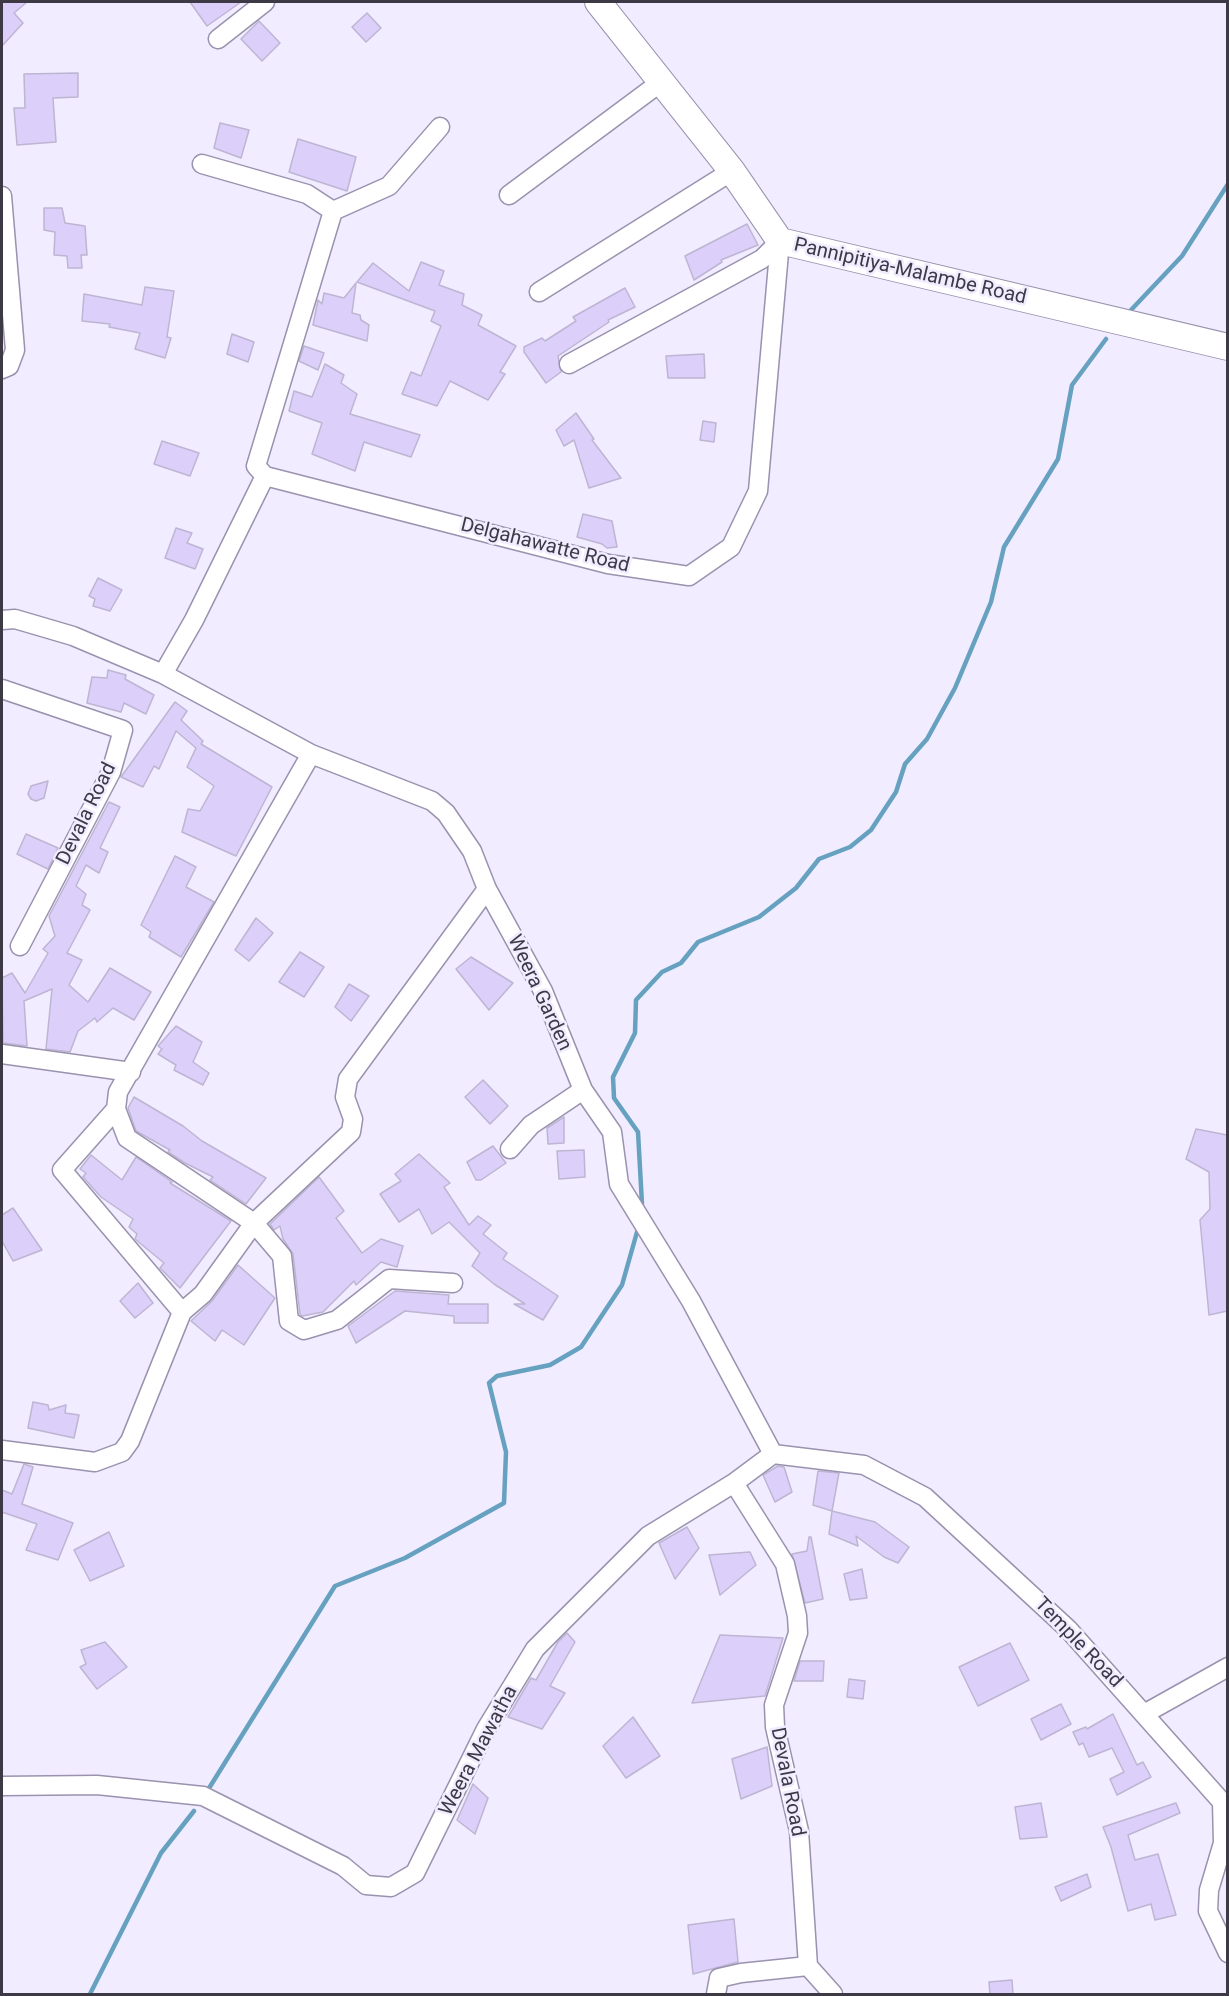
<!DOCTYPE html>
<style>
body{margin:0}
#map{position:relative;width:1229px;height:1996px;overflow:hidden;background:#f1ecff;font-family:Roboto,sans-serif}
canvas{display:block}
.frame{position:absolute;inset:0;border:3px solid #3d3a46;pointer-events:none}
</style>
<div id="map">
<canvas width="1229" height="1996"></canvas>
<div class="frame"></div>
</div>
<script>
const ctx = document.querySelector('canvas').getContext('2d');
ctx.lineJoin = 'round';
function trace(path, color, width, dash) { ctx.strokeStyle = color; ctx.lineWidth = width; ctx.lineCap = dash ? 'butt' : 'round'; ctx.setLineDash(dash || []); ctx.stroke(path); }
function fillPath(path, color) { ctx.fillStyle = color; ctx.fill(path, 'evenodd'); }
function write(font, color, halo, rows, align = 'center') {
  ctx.font = font + ' Roboto,sans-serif'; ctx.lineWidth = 5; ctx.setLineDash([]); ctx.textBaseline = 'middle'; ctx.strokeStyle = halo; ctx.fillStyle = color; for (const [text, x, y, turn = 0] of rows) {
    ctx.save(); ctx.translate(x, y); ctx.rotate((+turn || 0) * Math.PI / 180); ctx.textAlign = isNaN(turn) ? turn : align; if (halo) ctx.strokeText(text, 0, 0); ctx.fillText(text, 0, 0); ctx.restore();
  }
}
trace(new Path2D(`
 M1131,310L1182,256L1228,184
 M642,1204L638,1132L614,1098L613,1077L635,1033L636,1000L662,972L681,963L698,942L759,917L796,888L819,859L850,847L871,830L896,792L905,764L927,739L955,688L991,602L1004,547L1058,459L1072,385L1106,339
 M206,1793L335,1586L405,1558L504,1503L506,1452L489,1383L497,1376L550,1365L581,1347L622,1285L639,1225
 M90,1994L161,1853L194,1811`), '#66a1c0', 4.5);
const building = new Path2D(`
 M2,2H27L14,13L23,23L2,46Z
 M190,2H241L207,26Z
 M367,13L381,28L366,42L352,27Z
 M259,21L280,43L262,61L241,39Z
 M78,73V97L53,98L56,142L17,145L14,108H25L24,74Z
 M220,123L249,130L241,158L214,148Z
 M298,139L356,157L347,191L289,172Z
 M44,208H62L65,223L85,226L87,255H81L82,268H68L67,256L54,255L55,232L44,230Z
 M747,224L758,245L721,260L722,262L694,280L685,256Z
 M421,262L444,271L439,285L464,294L462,305L482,315L478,325L516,346L500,372L505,374L488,400L450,381L437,406L402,394L411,372L421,376L441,326L431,321L435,311L357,282L373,263L409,291Z
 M356,283L352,313L360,315L361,320L369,325L367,341L313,325L318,300L322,304L324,293L344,298Z
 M145,287L174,291L167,337L171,338L165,358L135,349L140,333L109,327L110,324L82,321L84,294L142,305Z
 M625,288L635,307L608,320L609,322L558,356L561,372L546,383L524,352V347L542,338L545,341L576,321L573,317Z
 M232,334L254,342L248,362L227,354Z
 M304,346L324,353L318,370L299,361Z
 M704,354L705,378H668L666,356Z
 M325,364L344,375L341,383L357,394L350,414L420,435L411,457L364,442L355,471L312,454L322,423L289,411L294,391L312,397Z
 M576,413L594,439L592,440L621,478L589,488L574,440L564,446L556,430Z
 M703,421L716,423L714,442L700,440Z
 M162,441L199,453L190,476L154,464Z
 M583,514L612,521L617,547L607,548L602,544L577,537Z
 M176,528L192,533L187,543L203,549L195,569L165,558Z
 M98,578L122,590L110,611L93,606L95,599L89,596Z
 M108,670L126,675L125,679L154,695L146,714L124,703L121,712L87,703L92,677L107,678Z
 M175,702L187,711L181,720L203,741L201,744L272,787L236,856L182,832L188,809L200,811L214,786L187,767L196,748L176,731L159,769L154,766L143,787L121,777Z
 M48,781L44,798L36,801L31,799L28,794L31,786Z
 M109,802L120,807L100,848L108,852L99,873L86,865L76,886L86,894L82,905L90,910L67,953L82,960L69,985L88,1002L110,968L151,992L134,1020L113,1008L97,1022L95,1018L78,1031L70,1052L46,1049L52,989L24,1001L27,1046L3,1043L2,978L12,973L25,993L48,953L43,949L55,936L49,916Z
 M26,834L58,848L48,869L17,854Z
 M175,856L196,867L186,887L214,902L181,957L149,937L151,932L141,925Z
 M256,918L273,933L249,961L235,950Z
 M300,952L324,967L304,997L279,982Z
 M471,957L513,983L489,1010L456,969Z
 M349,984L369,996L351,1021L335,1007Z
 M176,1026L202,1042L193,1062L209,1073L203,1085L174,1070L176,1065L158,1054L162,1049L158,1046Z
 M483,1080L508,1106L490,1124L465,1097Z
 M134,1097L183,1126L202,1141L266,1178L246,1204L210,1180L213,1177L185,1163L168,1152L170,1150L136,1131L128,1108Z
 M564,1117V1143L548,1144L547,1128Z
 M1196,1129L1227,1135V1311L1209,1315L1200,1220L1210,1209L1209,1172L1186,1159Z
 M493,1146L506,1163L481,1180H476L467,1162Z
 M584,1150L585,1177L559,1179L557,1151Z
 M419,1154L450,1183L444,1187L469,1225L478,1216L491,1225L483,1234L507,1253L503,1259L558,1296L543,1320L514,1304H525L494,1284L472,1266L480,1253L449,1222L432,1234L419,1209L399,1222L380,1194L401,1181L395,1174Z
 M91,1155L122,1180L136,1157L172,1182L170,1183L231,1221L180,1288L160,1268L164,1263L135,1239L137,1234L129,1227L133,1219L101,1197L83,1177L86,1173L80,1169Z
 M319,1177L344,1211L336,1218L362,1253L381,1239L403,1246L397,1267L381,1262L356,1285L354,1281L323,1312L302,1316L300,1314L293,1254L283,1239L280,1226L274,1230L270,1224Z
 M13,1208L42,1250L13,1261L2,1241V1215Z
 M238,1265L275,1298L244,1345L222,1330L215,1341L191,1321L212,1301Z
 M138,1283L153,1303L135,1318L120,1301Z
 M395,1291L449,1295L448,1304H488V1323H454V1316L405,1311L356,1343L348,1326Z
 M33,1402L48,1405L49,1410L66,1405L65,1413L79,1415L74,1438L28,1428Z
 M24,1464L33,1467L22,1504L73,1523L58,1560L26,1550L37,1524L2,1512V1490L12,1494Z
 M778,1466L784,1467L792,1492L775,1502L763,1475Z
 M818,1471L839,1473L832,1511L813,1505Z
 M832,1511L875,1522L909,1547L898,1563L884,1557L856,1536L858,1546L829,1534Z
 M687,1527L699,1548L675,1579L659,1543Z
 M109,1532L124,1566L90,1581L74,1550Z
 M809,1537H811L823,1599L805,1603L792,1554L807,1551Z
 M750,1552L756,1565L720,1595L709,1555Z
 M862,1569L867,1598L850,1600L844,1574Z
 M567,1633L575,1642L550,1686L565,1693L542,1729L508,1717L531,1678L536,1680L558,1642Z
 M720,1635L783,1638L765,1696L692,1703Z
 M105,1642L127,1667L97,1689L80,1667L86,1664L81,1650Z
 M1010,1643L1029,1680L978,1706L959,1667Z
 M800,1661H824L823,1681H794Z
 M849,1679L865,1681L863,1699L847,1697Z
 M1061,1704L1071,1724L1041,1740L1031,1719Z
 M1113,1714L1137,1765L1143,1762L1151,1777L1117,1795L1110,1779L1124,1772L1112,1748L1089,1757L1083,1743L1079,1745L1073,1732L1086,1727L1087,1729Z
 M633,1717L660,1756L626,1778L603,1746Z
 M767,1747L772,1786L741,1799L732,1759Z
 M473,1784L488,1798L475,1834L457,1820Z
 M1041,1803L1047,1837L1020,1839L1015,1807Z
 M1176,1803L1180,1813L1128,1835L1135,1860L1158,1854L1176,1915L1155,1920L1151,1904L1128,1911L1111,1847L1103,1827Z
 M1087,1874L1091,1887L1061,1901L1055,1887Z
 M734,1919L738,1962L693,1974L688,1925Z
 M1012,1980L1013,1995H990L989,1982Z`);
fillPath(building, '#dcd0fb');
trace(building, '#bdb5d2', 1.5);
const street = new Path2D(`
 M218,39L265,2
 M202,164L307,194L333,211
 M509,195L661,82
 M2,196L15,350L9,366L2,369
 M539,292L732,171
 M569,364L762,259L780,241
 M265,476L256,466L333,211L389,186L440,127
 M2,620L15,619L73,636L163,674L311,754L432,801L446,813L472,851L487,889L543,991L583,1090L612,1132L619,1184L691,1301L773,1454
 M163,674L194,620L265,476L608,564L689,576L731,547L758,491L780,241
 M2,689L123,730L111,772L20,946
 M311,754L118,1092L116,1109L127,1138L254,1223L282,1256L289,1321L304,1330L337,1320L389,1279L453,1283
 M2,1054L131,1072
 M116,1109L62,1170L182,1312
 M510,1149L531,1125L583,1090
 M2,1450L95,1462L122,1452L130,1441L182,1312L203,1294L254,1223L351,1132L353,1119L345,1097L348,1079L487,889
 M773,1454L864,1465L925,1497L1068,1629L1222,1802L1223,1843L1209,1890L1208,1911L1228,1953
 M773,1454L734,1483L785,1564L797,1616L798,1633L774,1705L775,1727L799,1831L808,1966L833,1994
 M1144,1714L1228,1667
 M2,1786L97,1785L203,1796L343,1866L366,1885L391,1887L415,1873L486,1729L535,1649L648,1536L734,1483
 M716,1994L719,1978L741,1973L808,1966`);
const secondary = new Path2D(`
 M598,2L732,171L780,241L1228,347`);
trace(street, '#9a92ae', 21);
trace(secondary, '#9a92ae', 28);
trace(street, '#fff', 18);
trace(secondary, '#fff', 26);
write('20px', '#3d3a46', '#f1ecff', [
 ["Pannipitiya-Malambe Road",910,272,13],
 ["Delgahawatte Road",545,546,14],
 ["Devala Road",87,814,-64],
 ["Weera Garden",539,993,65],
 ["Temple Road",1078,1643,46],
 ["Weera Mawatha",479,1751,-62],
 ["Devala Road",787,1782,79]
]);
</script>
